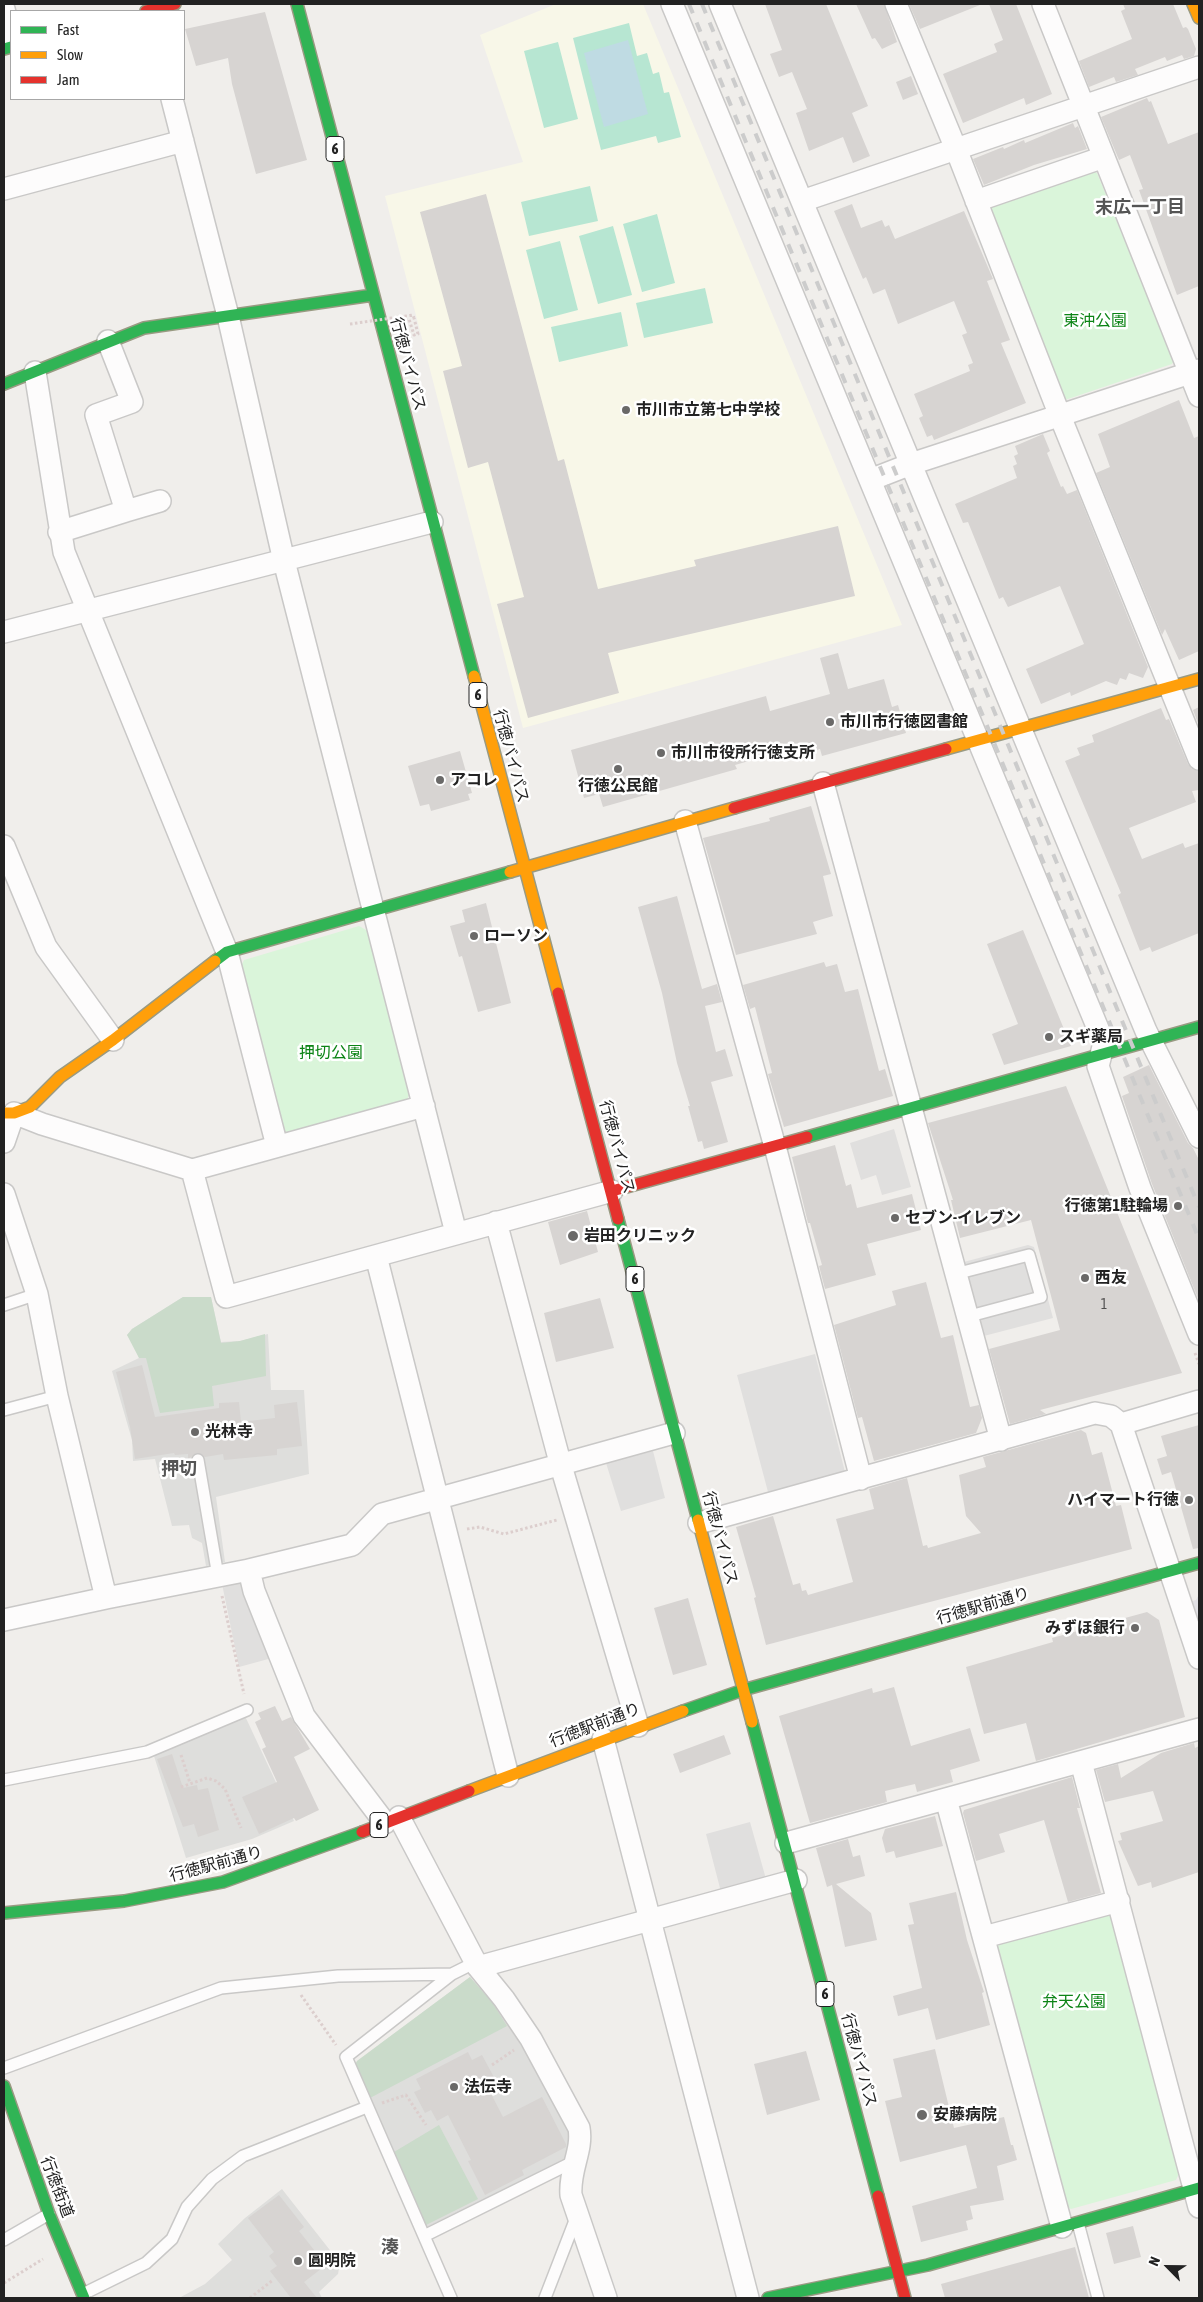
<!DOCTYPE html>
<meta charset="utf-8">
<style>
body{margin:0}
#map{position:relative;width:1203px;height:2302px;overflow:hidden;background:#f0eeeb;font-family:"Asap Condensed",sans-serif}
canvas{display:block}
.frame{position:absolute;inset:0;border:5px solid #222;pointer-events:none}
.legend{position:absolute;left:10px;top:10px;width:175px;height:90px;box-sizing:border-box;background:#fff;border:1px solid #a7a7a7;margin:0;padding:6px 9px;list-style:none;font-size:15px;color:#222}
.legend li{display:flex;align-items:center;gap:10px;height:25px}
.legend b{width:25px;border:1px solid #a7a7a7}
.north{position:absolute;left:1143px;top:2242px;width:50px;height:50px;-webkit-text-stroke:4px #fff;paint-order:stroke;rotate:293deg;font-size:14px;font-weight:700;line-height:20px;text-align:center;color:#222}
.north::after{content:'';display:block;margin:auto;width:18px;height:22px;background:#222;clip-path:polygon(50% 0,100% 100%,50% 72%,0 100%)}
</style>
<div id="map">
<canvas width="1203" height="2302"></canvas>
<div class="frame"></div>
<ul class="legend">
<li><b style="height:6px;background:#30b455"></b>Fast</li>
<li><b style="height:6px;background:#ff9f0a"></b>Slow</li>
<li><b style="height:6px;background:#e5322d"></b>Jam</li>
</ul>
<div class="north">N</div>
</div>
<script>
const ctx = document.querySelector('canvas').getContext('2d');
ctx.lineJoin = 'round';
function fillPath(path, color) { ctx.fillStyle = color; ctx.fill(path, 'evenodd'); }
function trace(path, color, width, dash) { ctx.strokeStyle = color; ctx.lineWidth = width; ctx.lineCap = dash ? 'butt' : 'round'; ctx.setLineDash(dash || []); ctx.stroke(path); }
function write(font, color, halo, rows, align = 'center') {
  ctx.font = font + ' "Asap Condensed","Noto Sans JP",sans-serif'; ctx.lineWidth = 5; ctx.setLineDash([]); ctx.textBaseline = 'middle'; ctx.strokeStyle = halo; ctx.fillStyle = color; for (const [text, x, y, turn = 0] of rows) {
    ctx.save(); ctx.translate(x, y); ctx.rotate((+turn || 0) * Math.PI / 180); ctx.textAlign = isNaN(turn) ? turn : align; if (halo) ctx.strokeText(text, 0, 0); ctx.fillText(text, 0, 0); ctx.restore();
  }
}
fillPath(new Path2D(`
 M556,4H643L902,625L523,728L385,196L523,162L480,35Z`), '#f8f7e8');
fillPath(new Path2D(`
 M183,1297H211L221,1342L240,1341L268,1334L271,1390H304L309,1474L216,1497L225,1562L206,1566L202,1543L192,1538L189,1525L172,1526L155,1459L133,1461L132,1440L112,1371L139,1358L133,1342L127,1335L132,1329Z
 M245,1716L294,1821L252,1839L186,1858L154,1756Z
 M470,1977L492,2002L531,2060L573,2138L566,2159L425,2228L355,2065L357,2061Z
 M282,2189L340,2263L338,2274L319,2292L322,2298H179L205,2284L232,2260L218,2244L245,2218Z`), '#dededc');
fillPath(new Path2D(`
 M183,1297H211L221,1343L240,1341L265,1334L266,1376L212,1386L214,1406L160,1413L146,1358H139L127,1335L132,1329Z
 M470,1977L492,2002L507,2026L370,2098L355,2065L357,2061Z
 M439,2125L478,2199L426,2225L394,2152Z`), '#cadbca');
fillPath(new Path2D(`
 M1089,169L1097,173L1174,361L1172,364L1065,400L1062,398L989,210L993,202Z
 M359,926L368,931L410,1092L406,1103L290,1135L281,1128L240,968L244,960Z
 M1106,1913L1116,1919L1180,2171L1176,2180L1071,2209L1064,2205L997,1949L1001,1940Z`), '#daf5da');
fillPath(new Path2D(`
 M629,23L637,56L647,53L653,74L659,72L664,93L669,92L681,137L658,143L656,136L601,150L573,38Z
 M558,42L578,119L544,128L524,51Z
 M590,186L598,221L529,236L521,202Z
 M657,214L675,283L642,292L623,224Z
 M613,226L632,295L598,304L579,236Z
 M560,241L578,310L544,319L526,250Z
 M705,288L713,323L644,338L636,303Z
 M621,312L628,346L559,362L551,327Z`), '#b7e6d2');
fillPath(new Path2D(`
 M894,1129L911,1187L882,1195L876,1175L861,1180L850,1143Z
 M1028,1245L1034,1247L1053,1318L980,1337L960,1263Z
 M815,1354L845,1472L768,1492L737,1375Z
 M653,1451L665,1498L621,1511L606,1463Z
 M243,1579L272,1658L239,1667L222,1584Z
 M750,1822L766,1879L721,1892L706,1834Z`), '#e0dfde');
fillPath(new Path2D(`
 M1199,1594V1633L1189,1602L1196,1600Z`), '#e2e1e5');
fillPath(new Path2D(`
 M628,40L648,114L604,127L584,53Z`), '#bfdbe3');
fillPath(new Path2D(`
 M765,4H826L868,106L852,113L870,156L853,163L843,137L809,151L796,113L807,109L792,72L779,77L770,54L782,50Z
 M856,4H884L897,42L882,49L875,38L872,39Z
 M909,4H980V5L920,29Z
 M989,4H1016L1052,94L1026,105L1024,98L963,123L943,74L997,52L994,44L1003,40Z
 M1123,4H1173L1183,28L1186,27L1188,29L1196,49L1194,56L1184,59L1182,55L1167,61L1165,57L1135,69L1138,75L1116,82L1114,77L1089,87L1079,61L1132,39L1121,11L1125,9Z
 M265,12L307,160L256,174L232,84L228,58L196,66L185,29Z
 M911,76L918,94L903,100L896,82Z
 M1147,98L1149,102L1151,101L1168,144L1199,132V286L1177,295L1139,190L1143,189L1130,155L1119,160L1101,117Z
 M1073,123L1075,128L1078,126L1087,149L1034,165L984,185L973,159L1003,147L1004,149L1024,140L1025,143Z
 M486,194L558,461L564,459L598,589L696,566L694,560L838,526L855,596L608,653L619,693L528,718L497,604L524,597L488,462L468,468L443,371L462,366L420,212Z
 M852,204L861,228L882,220L885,227L889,225L895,239L964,211L993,279L987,281L1010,340L1001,343L1026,403L934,440L932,435L927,437L919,418L923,416L914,394L970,371L968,365L973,363L962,335L967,333L954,301L898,324L885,289L873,294L866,277L863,279L834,211Z
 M1179,400L1194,438L1199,436V651L1179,660L1165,629L1162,635L1096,473L1110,467L1098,434Z
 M1043,434L1050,451L1047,453L1061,487L1063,486L1067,494L1077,490L1148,667L1143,678L1129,673L1126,680L1120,678L1117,685L1106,681L1071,696L1070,692L1041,704L1026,669L1084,644L1060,586L1008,607L1003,597L999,599L968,522L963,523L955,504L1017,478L1013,466L1017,464L1014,456L1018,454L1015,446Z
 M838,653L848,689L884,679L892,707L898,705L906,733L822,756L820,749L803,754L801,746L735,765L737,769L603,807L599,794L584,798L571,750L766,696L770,711L830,694L820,658Z
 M1199,707V726L1193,710Z
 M1161,708L1166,720L1169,719L1188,764L1192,769L1199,771V790L1192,791L1196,802L1129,828L1142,859L1183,843L1185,848L1199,843V933L1152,952L1150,947L1140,951L1118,895L1121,893L1065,761L1080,755L1077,748L1094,742L1092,735Z
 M460,751L472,793L468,794L470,800L431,811L429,804L420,806L408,766Z
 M811,806L831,874L823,876L833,916L813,922L817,934L736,955L703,838L770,821L769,818Z
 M677,896L702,989L717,984L722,1002L705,1006L716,1052L725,1049L733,1076L711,1082L728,1142L704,1149L702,1141L698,1142L688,1106H690L677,1063L662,993L638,907Z
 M486,903L511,1003L478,1012L462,956L459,957L450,926L465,922L462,910Z
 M1023,930L1071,1046L1004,1065L992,1034L1018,1024L987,944Z
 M824,962L826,967L837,964L845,992L858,989L879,1071L885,1069L893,1096L784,1127L768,1074L772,1073L755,1007L750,1009L743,985Z
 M1149,1065L1188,1143L1193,1148L1199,1160V1301L1152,1184L1122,1096L1129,1093L1123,1077Z
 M1066,1086L1182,1373L1040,1410L1046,1414L1010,1424L989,1349L1060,1330L1031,1220L960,1238L951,1200H953L928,1123Z
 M835,1145L846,1186L851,1184L857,1208L912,1194L921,1230L867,1244L876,1275L825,1289L819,1266L822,1265L810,1223H808L792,1157Z
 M587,1211L598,1252L560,1265L548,1222Z
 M926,1282L941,1338L953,1335L970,1407L979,1405L982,1418L976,1433L874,1461L862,1417L858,1418L834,1325L896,1305L892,1291Z
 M600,1298L614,1348L556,1362L544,1313Z
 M142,1365L155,1417L219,1408V1403L239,1402L241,1422L275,1418L274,1405L297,1402L302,1446L277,1449V1455L224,1460L223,1454L205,1457L197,1453L188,1459V1454L175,1455L174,1453L135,1459L130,1427L116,1372Z
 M1199,1425V1548L1193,1549L1171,1472L1162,1475L1157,1459L1167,1456L1161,1436Z
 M1081,1430L1086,1433L1092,1455L1102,1452L1116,1506L1121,1505L1132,1549L766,1645L754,1598L756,1597L736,1527L773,1516L793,1585L800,1583L802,1591L806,1590L808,1595L853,1582L836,1519L874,1509L869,1489L907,1478L923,1546L927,1545L928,1548L981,1533L966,1516L959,1475L986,1467L983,1457Z
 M688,1598L707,1665L673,1675L654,1608Z
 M1147,1612L1159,1620L1185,1717L1036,1761L1026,1723L984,1734L966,1667L1053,1642L1052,1638Z
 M894,1687L911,1746L970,1728L980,1761L950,1770L953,1782L917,1792L915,1784L885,1791L887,1802L810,1823L779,1716L872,1688L873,1693Z
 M275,1706L282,1721L291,1717L310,1749L294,1757L319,1810L296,1821L294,1818L259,1834L242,1797L277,1782L262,1749L266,1747L255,1722L261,1719L258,1713Z
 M724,1735L731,1754L680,1773L673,1754Z
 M1194,1743L1195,1748L1199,1746V1872L1152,1888L1151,1882L1138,1886L1118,1841L1122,1840L1120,1833L1163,1821L1153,1791L1105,1802L1096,1770L1118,1764L1121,1778L1161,1753Z
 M172,1754L183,1788L197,1785L198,1790L208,1788L219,1830L198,1837L194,1824L183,1827L157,1759Z
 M1072,1777L1080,1808H1077L1101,1893L1068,1902L1044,1820L999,1834L1005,1852L976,1861L963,1813L964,1810Z
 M935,1816L943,1846L896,1858L894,1851L886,1853L882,1838L885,1829Z
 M848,1839L853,1857L860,1855L865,1876L836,1884L871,1913L877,1940L845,1947L832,1885L827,1887L816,1848Z
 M956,1892L967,1940L984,1992L982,1993L990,2025L936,2040L928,2008L898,2016L893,1996L922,1988L908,1925L914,1924L909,1903Z
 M935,2049L954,2128L1004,2117L1011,2145H1013L1017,2160L997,2166L1004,2200L970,2206L973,2219L966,2221L968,2230L921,2242L912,2206L977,2188L966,2145L900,2162L885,2101L902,2097L893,2059Z
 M806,2051L820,2100L767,2115L754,2064Z
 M468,2052L472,2060L482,2055L496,2081L487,2086L503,2117L542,2097L566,2144V2147L522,2170L524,2175L485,2195L468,2161L471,2160L448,2115L437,2121L431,2110L425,2113L414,2092L421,2089L416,2079Z
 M279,2195L304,2227L299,2231L326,2265L304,2282L317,2298H291L270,2271L277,2266L269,2256L274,2252L248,2218Z
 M1133,2226L1141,2257L1114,2264L1106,2233Z
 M1075,2247L1089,2298H945L941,2284Z`), '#d7d4d2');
const lane = new Path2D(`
 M955,1274L1029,1255L1041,1297L966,1317
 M4,1305L37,1294
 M4,1410L57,1396
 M198,1460L218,1576
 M4,1780L147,1752L247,1710
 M4,2068L221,1988L338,1976L452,1974
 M1078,2223L1098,2298
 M424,2236L575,2161
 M4,2240L49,2214
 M83,2294L146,2263L172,2239L187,2207L212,2179L243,2156L367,2107
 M451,2298L346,2057L452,1974L476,1962
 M545,2298L576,2218`);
const street = new Path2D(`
 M672,4L1104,1043L1098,1066L1140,1188L1199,1334
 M720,4L1146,1031L1199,1137
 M896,4L956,149L1060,416L1199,759
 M1043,4L1199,396
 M4,9L11,37
 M172,99L228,316L284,561L456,1233
 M4,189L183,141
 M802,201L1199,67
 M976,201L1104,157
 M35,372L64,552L227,952L277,1146
 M870,480L911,464L1199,370
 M126,511L160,501
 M59,532L126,511L96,415L132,402L108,341
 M4,632L432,522
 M823,783L1001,1440
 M685,821L777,1154L861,1479
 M4,846L46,947L113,1040
 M4,1142L14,1113L42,1124L192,1170L226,1297L612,1191
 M192,1170L424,1106
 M4,1194L37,1294L57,1396L106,1598L249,1570L254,1591L304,1716L385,1823
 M496,1222L561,1466L638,1726
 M376,1256L508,1776
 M1199,1401L1121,1424L1199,1658
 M699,1523L1095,1413L1111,1416L1121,1424
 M249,1570L352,1545L382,1514L674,1433
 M4,1620L106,1598
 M603,1739L748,2298
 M1081,1762L1199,2207
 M946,1799L1062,2227
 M399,1817L478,1967L504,1999L531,2039L579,2128C583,2151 569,2169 571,2195L606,2298
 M786,1843L1199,1729
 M984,1937L1119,1901
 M478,1967L796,1880`);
const fast = new Path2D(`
 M297,4L474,676
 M4,49L11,47
 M4,384L144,328L373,295
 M215,961L227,952L510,872
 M807,1137L1199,1027
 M618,1219L698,1520
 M743,1690L1199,1563
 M683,1711L743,1690
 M752,1722L878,2196
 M4,1913L124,1901L223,1882L362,1832
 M4,2086L49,2214L84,2298
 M768,2298L928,2265L1199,2188`);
const slow = new Path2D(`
 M1193,4L1199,18
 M474,676L558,993
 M946,749L1199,679
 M510,872L734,808
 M4,1113H14L30,1107L60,1077L113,1040L215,961
 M698,1520L752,1722
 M469,1791L683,1711`);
const jam = new Path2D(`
 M146,11L175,4
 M734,808L946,749
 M558,993L618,1219
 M612,1191L807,1137
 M362,1832L469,1791
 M878,2196L905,2298`);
trace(lane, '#c9c8c7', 14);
trace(street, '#c9c8c7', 24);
trace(fast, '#999a82', 14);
trace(slow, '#999a82', 14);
trace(jam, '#999a82', 14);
trace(new Path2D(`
 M405,320L409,319L414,335L418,334L414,318
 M1195,1353L1199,1364
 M467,1529L480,1527L504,1534L557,1520
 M222,1596L244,1694
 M181,1755L190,1783
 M181,1787L207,1778L216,1781L225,1789L241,1828
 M301,1995L336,2045
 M492,2065L514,2050
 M382,2103L406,2095L426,2125
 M4,2283L43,2259
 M250,2298L273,2280`), '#dccecd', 3, [2.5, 2.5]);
trace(lane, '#fdfcfc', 11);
trace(street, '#fdfcfc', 21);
trace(fast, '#30b455', 11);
trace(slow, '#ff9f0a', 11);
trace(jam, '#e5322d', 11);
trace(new Path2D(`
 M689,4L1199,1239
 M702,4L1199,1207`), '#ccc', 4, [10, 10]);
trace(new Path2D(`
 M350,324L413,315L414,318`), '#dccecd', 3, [2.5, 2.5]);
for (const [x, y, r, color] of [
 [626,410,5,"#6a6968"],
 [830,722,5,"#6a6968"],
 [661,753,5,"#6a6968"],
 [618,769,5,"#6a6968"],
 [440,780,5,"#6a6968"],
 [474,936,5,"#6a6968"],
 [1049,1037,5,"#6a6968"],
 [1178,1206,5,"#6a6968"],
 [895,1218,5,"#6a6968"],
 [573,1236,6,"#6a6968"],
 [1085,1278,5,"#6a6968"],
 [195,1432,5,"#6a6968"],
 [1189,1500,5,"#6a6968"],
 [1135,1628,5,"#6a6968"],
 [454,2087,5,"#6a6968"],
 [922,2115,6,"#6a6968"],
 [298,2261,5,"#6a6968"]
]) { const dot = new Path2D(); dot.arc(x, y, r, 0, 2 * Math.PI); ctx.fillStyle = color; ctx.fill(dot); trace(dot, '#fff', 2); }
write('14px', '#4f4e4e', null, [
 ["1",1104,1305]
]);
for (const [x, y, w] of [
 [335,149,18],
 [478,695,18],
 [635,1279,18],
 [379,1825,18],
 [825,1994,18]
]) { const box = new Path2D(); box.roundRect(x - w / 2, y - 12.5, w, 25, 4); ctx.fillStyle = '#fff'; ctx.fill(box); trace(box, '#222', 1); }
write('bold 15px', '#222', null, [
 ["6",335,149],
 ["6",478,695],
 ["6",635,1279],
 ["6",379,1825],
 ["6",825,1994]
]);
write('16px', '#0c8416', '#fff', [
 ["東沖公園",1095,321],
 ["押切公園",331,1053],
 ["弁天公園",1074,2002]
]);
write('16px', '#222', '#fff', [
 ["行徳バイパス",408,364,75],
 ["行徳バイパス",511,756,75],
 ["行徳バイパス",617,1147,75],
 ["行徳バイパス",720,1538,75],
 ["行徳駅前通り",983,1606,-16],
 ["行徳駅前通り",595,1725,-21],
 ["行徳駅前通り",216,1864,-15],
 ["行徳バイパス",859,2060,75],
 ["行徳街道",57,2187,69]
]);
write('bold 16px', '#222', '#fff', [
 ["市川市立第七中学校",636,410],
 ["市川市行徳図書館",840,722],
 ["市川市役所行徳支所",671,753],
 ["アコレ",450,780],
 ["行徳公民館",618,786,"center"],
 ["ローソン",484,936],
 ["スギ薬局",1059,1037],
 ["行徳第1駐輪場",1168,1206,"right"],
 ["セブン-イレブン",905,1218],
 ["岩田クリニック",584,1236],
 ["西友",1095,1278],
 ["光林寺",205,1432],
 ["ハイマート行徳",1179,1500,"right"],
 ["みずほ銀行",1125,1628,"right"],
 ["法伝寺",464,2087],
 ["安藤病院",933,2115],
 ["圓明院",308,2261]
], 'left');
write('bold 18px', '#555', '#fff', [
 ["末広一丁目",1140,207],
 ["押切",179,1469],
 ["湊",390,2247]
]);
</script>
